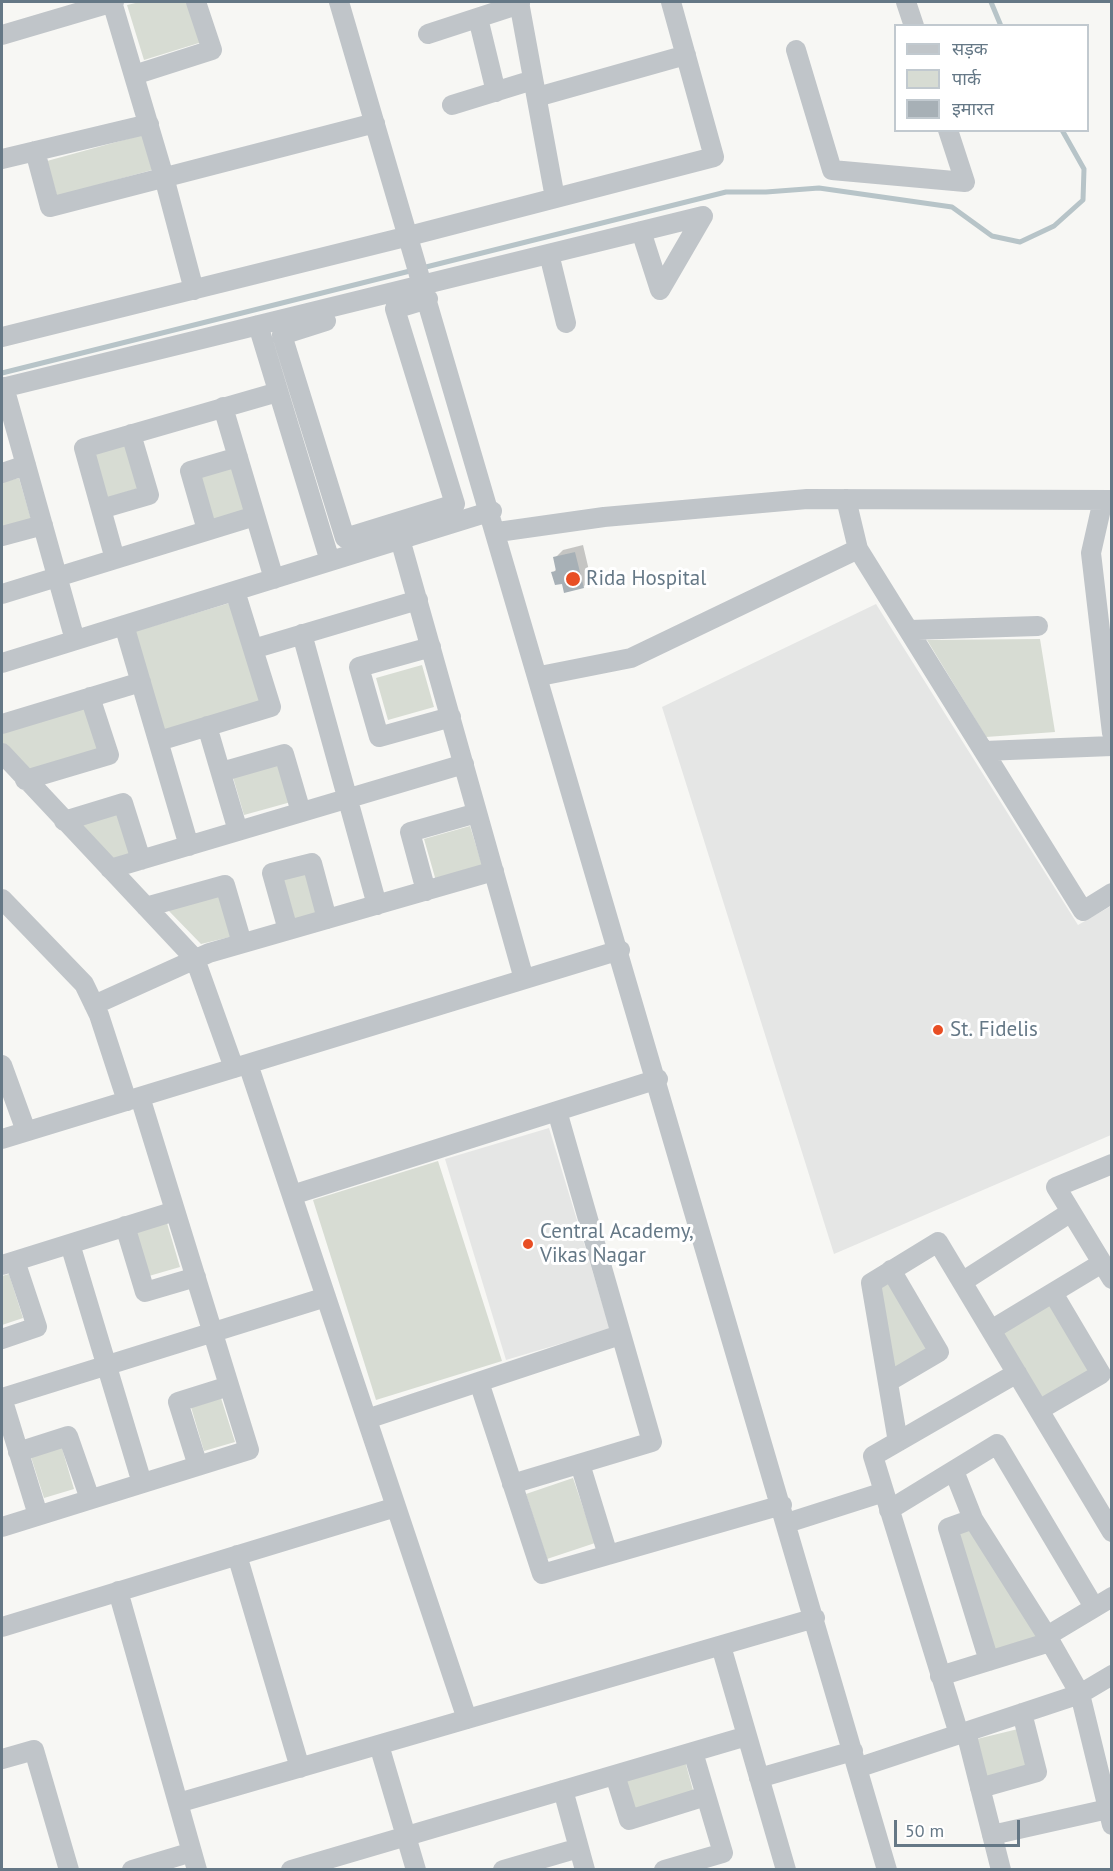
<!DOCTYPE html>
<meta charset="utf-8">
<style>
body{margin:0}
#map{position:relative;width:1113px;height:1871px;overflow:hidden;background:#f7f7f4;font-family:"PT Sans","Noto Sans Devanagari",sans-serif}
canvas{display:block}
.frame{position:absolute;inset:0;border:3px solid #657886;pointer-events:none}
.legend{position:absolute;left:894px;top:24px;width:195px;height:108px;box-sizing:border-box;background:#fff;border:2px solid #c1c9cf;margin:0;padding:8px 10px;list-style:none;font-size:18px;color:#657886}
.legend li{display:flex;align-items:center;gap:12px;height:30px}
.legend b{width:30px;border:2px solid #c1c9cf}
.scale{position:absolute;left:894px;top:1820px;width:126px;height:27px;box-sizing:border-box;border:3px solid #657886;border-top:0;padding-left:8px;font-size:18px;line-height:21px;white-space:nowrap;color:#657886;-webkit-text-stroke:4px #fff;paint-order:stroke}
</style>
<div id="map">
<canvas width="1113" height="1871"></canvas>
<div class="frame"></div>
<ul class="legend">
<li><b style="height:8px;background:#c0c5c9"></b>सड़क</li>
<li><b style="height:16px;background:#d7dcd3"></b>पार्क</li>
<li><b style="height:16px;background:#a7b0b6"></b>इमारत</li>
</ul>
<div class="scale">50 m</div>
</div>
<script>
const ctx = document.querySelector('canvas').getContext('2d');
ctx.lineJoin = 'round';
function fillPath(path, color) { ctx.fillStyle = color; ctx.fill(path, 'evenodd'); }
function trace(path, color, width, dash) { ctx.strokeStyle = color; ctx.lineWidth = width; ctx.lineCap = dash ? 'butt' : 'round'; ctx.setLineDash(dash || []); ctx.stroke(path); }
function write(font, color, halo, rows, align = 'center') {
  ctx.font = font + ' "PT Sans",sans-serif'; ctx.lineWidth = 6; ctx.setLineDash([]); ctx.textBaseline = 'middle'; ctx.strokeStyle = halo; ctx.fillStyle = color; for (const [text, x, y, turn = 0] of rows) {
    ctx.save(); ctx.translate(x, y); ctx.rotate((+turn || 0) * Math.PI / 180); ctx.textAlign = isNaN(turn) ? turn : align; if (halo) ctx.strokeText(text, 0, 0); ctx.fillText(text, 0, 0); ctx.restore();
  }
}
fillPath(new Path2D(`
 M876,604L1078,925L1111,906V1135L834,1254L662,707Z
 M549,1128L610,1329L506,1360L445,1159Z`), '#e5e6e5');
fillPath(new Path2D(`
 M140,2H189L202,42L144,60L127,5Z
 M142,135L152,170L57,196L47,161Z
 M125,442L139,488L103,499L89,453Z
 M233,465L247,512L211,523L197,476Z
 M19,478L31,519L2,528V482Z
 M233,602L264,701L165,731L133,632Z
 M1040,639L1055,732L986,737L927,640Z
 M422,665L434,707L388,720L376,678Z
 M87,704L102,753L27,773L2,745V729Z
 M279,761L291,802L244,815L232,774Z
 M121,809L135,855L110,861L73,824Z
 M470,826L483,868L436,881L424,839Z
 M309,870L321,912L293,920L281,877Z
 M222,894L234,936L201,944L168,910Z
 M438,1161L502,1361L376,1400L313,1200Z
 M167,1223L180,1267L149,1276L136,1232Z
 M9,1274L23,1318L2,1325V1276Z
 M891,1281L930,1352L891,1374L878,1288Z
 M1049,1301L1091,1373L1041,1402L999,1331Z
 M221,1398L235,1442L204,1451L191,1407Z
 M61,1445L74,1489L44,1498L30,1454Z
 M573,1478L595,1543L547,1559L526,1494Z
 M977,1526L1041,1636L994,1650L958,1532Z
 M1018,1729L1028,1768L987,1778L977,1739Z
 M685,1761L694,1794L635,1811L625,1778Z`), '#d7dcd3');
fillPath(new Path2D(`
 M583,545L591,579L583,587L563,582L553,573L557,568L555,558L563,550Z`), '#0003');
trace(new Path2D(`
 M991,2L1001,26
 M2,373L726,192H766L819,188L952,207L992,236L1020,242L1054,226L1083,200L1084,169L1062,130`), '#b7c4c8', 5);
fillPath(new Path2D(`
 M575,552L584,588L564,593L562,584L555,585L551,572L556,571L553,557Z`), '#a7b0b6');
trace(new Path2D(`
 M112,2L164,177L194,290
 M339,2C525,623 707,1246 887,1870
 M519,2L555,198
 M906,2L914,26
 M478,18L496,92
 M428,34L520,4
 M2,35L114,2
 M796,50L832,170L965,182L948,130
 M134,75L212,50L196,2
 M537,97L686,55
 M452,105L533,80
 M35,151L50,207L375,123
 M2,159L149,124
 M549,254L566,323
 M326,321L282,335L345,538L455,504L395,309L428,299
 M258,325L330,561
 M2,337L409,236L714,157L671,2
 M4,387L75,640
 M2,388L703,216L660,290L641,231
 M223,407L274,579
 M2,473L26,465
 M846,499L858,549L1083,911L1112,893
 M1103,500L1091,553L1112,733
 M101,509L149,495L131,434
 M207,530L190,471L238,457
 M498,532L604,517L807,499L1112,500
 M2,536L43,525
 M400,539L524,979
 M115,559L84,448L278,392
 M2,594L255,516
 M124,625L189,846
 M910,630L1038,626
 M302,634L377,905
 M431,647L359,667L379,737L451,717
 M253,649L418,600
 M2,663L492,511
 M540,676L631,658L858,549
 M2,724L141,682
 M207,726L238,831
 M159,741L271,707L235,591
 M984,751L1112,746
 M2,753L195,959L234,1068
 M221,772L284,754L301,812
 M25,780L109,755L90,697
 M64,821L123,803L141,860
 M110,869L464,764
 M426,891L410,832L477,813
 M2,899L84,984L99,1015L127,1101
 M146,907L225,885L242,943
 M288,930L272,873L312,863L327,919
 M94,1005L209,953L494,871
 M248,1064L467,1719
 M2,1065L26,1131
 M2,1139L620,950
 M1112,1164L1056,1187L1112,1279
 M292,1195L658,1079
 M125,1226L145,1292L196,1277
 M70,1244L142,1483
 M2,1265L175,1211
 M962,1282L1071,1212
 M991,1330L1102,1263
 M2,1339L37,1327L15,1261
 M479,1382L542,1574L782,1505
 M888,1382L939,1352L891,1270
 M2,1398L326,1297
 M2,1398L38,1515
 M1039,1410L1101,1374L1053,1293
 M367,1419L620,1335
 M898,1442L871,1283L938,1242L1112,1532
 M18,1452L68,1436L90,1499
 M580,1464L608,1555
 M198,1466L178,1402L229,1386
 M954,1471L973,1519L1047,1636L1080,1694L1112,1825
 M512,1484L652,1442L557,1111
 M889,1510L997,1444L1094,1607
 M973,1519L948,1528L989,1661
 M787,1523L884,1492
 M2,1527L249,1450L140,1097
 M237,1555L300,1768
 M118,1591L197,1870
 M2,1627L396,1507
 M1047,1636L1112,1597
 M721,1646L786,1870
 M940,1676L1050,1642
 M966,1732L1001,1870
 M959,1734L873,1456L1017,1373
 M379,1745L416,1870
 M2,1759L34,1750L69,1870
 M857,1768L1080,1694L1112,1675
 M615,1775L629,1820L706,1796
 M759,1778L853,1751
 M980,1788L1037,1772L1022,1713
 M563,1790L585,1870
 M178,1803L815,1618
 M992,1835L1108,1809
 M132,1870L192,1852
 M291,1870L747,1736
 M503,1870L579,1848
 M664,1870L723,1853L693,1752`), '#c0c5c9', 20);
for (const [x, y, r, color] of [
 [573,579,8,"#e84e24"],
 [938,1030,6,"#e84e24"],
 [528,1244,6,"#e84e24"]
]) { const dot = new Path2D(); dot.arc(x, y, r, 0, 2 * Math.PI); ctx.fillStyle = color; ctx.fill(dot); trace(dot, '#fff', 2); }
write('21px', '#657886', '#fff', [
 ["Rida Hospital",586,579],
 ["St. Fidelis",950,1030],
 ["Central Academy,",540,1232],
 ["Vikas Nagar",540,1256]
], 'left');
</script>
